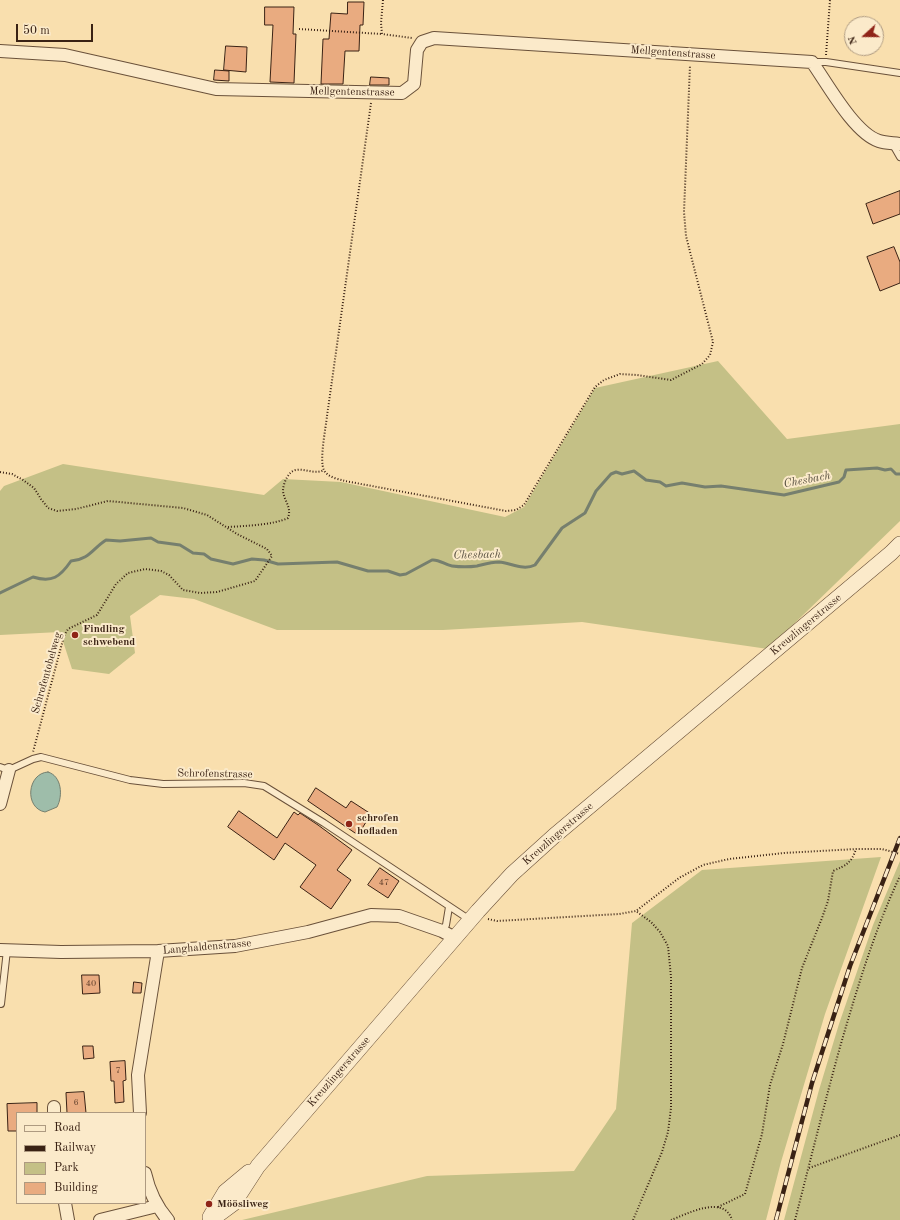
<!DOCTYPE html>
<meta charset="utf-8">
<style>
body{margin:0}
#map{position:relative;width:900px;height:1220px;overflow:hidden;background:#f9dfae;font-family:"Old Standard TT",serif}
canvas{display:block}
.legend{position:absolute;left:16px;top:1112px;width:130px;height:92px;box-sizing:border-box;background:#fbeaca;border:1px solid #ae9a81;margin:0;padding:5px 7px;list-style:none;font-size:12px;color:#3a2214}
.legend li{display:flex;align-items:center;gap:8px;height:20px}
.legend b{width:20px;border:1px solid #ae9a81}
.north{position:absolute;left:844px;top:16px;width:40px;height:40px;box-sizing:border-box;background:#fbeaca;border:1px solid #ae9a81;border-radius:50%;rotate:249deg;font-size:11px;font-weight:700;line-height:16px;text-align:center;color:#3a2214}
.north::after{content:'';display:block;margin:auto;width:14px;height:18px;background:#8f2418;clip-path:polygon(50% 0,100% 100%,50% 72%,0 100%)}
.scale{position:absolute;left:16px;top:24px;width:77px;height:18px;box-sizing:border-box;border:2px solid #3a2214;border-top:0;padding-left:5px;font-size:12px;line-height:14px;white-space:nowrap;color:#3a2214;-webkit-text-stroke:3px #fbeaca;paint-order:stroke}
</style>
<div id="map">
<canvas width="900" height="1220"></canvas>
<ul class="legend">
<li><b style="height:5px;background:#fbeaca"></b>Road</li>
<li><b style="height:5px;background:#3a2214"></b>Railway</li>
<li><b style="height:11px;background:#c4c086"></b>Park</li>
<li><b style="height:11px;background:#e9ab80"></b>Building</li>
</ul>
<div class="north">N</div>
<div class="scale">50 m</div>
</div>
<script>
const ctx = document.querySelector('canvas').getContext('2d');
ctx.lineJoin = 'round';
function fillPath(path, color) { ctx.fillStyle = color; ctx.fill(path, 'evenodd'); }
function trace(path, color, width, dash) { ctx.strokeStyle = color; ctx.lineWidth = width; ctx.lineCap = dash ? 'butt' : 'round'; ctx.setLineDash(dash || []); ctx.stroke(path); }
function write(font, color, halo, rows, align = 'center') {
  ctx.font = font + ' "Old Standard TT",serif'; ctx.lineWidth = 4; ctx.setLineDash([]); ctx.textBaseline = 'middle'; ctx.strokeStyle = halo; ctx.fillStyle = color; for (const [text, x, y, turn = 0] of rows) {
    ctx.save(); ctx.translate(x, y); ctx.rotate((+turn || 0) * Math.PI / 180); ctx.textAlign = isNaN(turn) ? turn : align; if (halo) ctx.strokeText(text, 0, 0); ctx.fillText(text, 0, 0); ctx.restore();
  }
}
fillPath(new Path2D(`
 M718,361L787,439L900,424V521L768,649L582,622L443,630H277L194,599L160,595L130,616L135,653L109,674L72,669L60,632L0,635V491L4,486L63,464L264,495L283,479L341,482L505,517L524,507L595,388Z
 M881,857L825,1014L781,1162L766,1220H242L427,1176L574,1171L616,1109L632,923L702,870Z
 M900,861V1220H784L819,1090L839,1024L873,925Z`), '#c4c086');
const water = new Path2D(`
 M48,772C62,776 63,796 57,807L45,812C24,808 27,773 48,772Z`);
fillPath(water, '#9ebdaa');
trace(water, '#767f6e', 1);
trace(new Path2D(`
 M0,593L33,577C52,583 60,577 71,561C90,559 92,549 106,540L120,541L151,538L158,542L180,545L193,553L204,554L211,559L233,564L252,559L264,560L278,564L337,562L368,571H388L400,575L406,574L432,560C439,559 445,565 452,566C460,567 470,567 477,566C485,564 491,562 499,562C511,563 523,571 535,565L562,528L585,513L596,491L611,474L616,472L622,474L634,471L646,480L660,482L666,486L682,483L705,487L721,486L784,495L839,482L844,477L846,470L877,468L885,470L891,469L896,474H900`), '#767f6e', 3);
const building = new Path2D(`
 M348,2H364L363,25H360L359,51H345L343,84H321L323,39H329L331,13L347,14Z
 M265,7H294L293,34H296L294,83L270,82L273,25H265Z
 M226,46L247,47L246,72L224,70Z
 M215,70L229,71V81L214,80Z
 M371,77L389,78V85H370Z
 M900,191V214L873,224L866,204Z
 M894,247L900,262V283L880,291L867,257Z
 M316,788L346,808L351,801L371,814L358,835L308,801Z
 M239,811L277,838L294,812L298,815L300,813L318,825L352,850L337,870L351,880L331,909L300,887L316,865L285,843L274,860L228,827Z
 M380,868L399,881L388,898L368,885Z
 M82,975H99L100,993L83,994Z
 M134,982L142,983L141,993H133Z
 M83,1046H93L94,1058L84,1059Z
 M125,1061L126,1080L123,1081L124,1102L115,1103L114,1081H111L110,1062Z
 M84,1092L86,1113H67L66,1093Z
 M37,1103V1113H17V1131H8L7,1104Z`);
fillPath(building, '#e9ab80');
trace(building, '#3a2214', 1);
const service = new Path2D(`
 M812,62H826L900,73
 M892,143L900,157
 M0,767L9,770L33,759L41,757L130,780L163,784L244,783L264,786L324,823L470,920
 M442,931L446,925L449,907
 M1,1004L7,950`);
const minor = new Path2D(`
 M0,51L65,55L216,89L402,93L414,84L417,50L422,42L434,38L812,62C827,83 854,133 879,141C885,143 893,143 900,144
 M0,804L9,770
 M0,950L61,952L158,951L235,946L308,932L371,915L399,916L442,931L455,938
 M54,1107V1113
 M140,1113L138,1075L158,951
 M145,1173C149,1191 156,1206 168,1220
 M65,1203L68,1220
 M100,1220L157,1206`);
const tertiary = new Path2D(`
 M210,1217L225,1192L249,1172
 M211,1220L234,1203L258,1166L478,911L512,874L554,836L891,553L900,544`);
trace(service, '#6a513a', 8);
trace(minor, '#6a513a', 14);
trace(tertiary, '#6a513a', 16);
trace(new Path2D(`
 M383,0L381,23L382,34L412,38
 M299,29L382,34
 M826,55L830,0
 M371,103L327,416C326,427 319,461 324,470C327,477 338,479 345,481L506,511L516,510L524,505L595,387L604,380L620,374L637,375L671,380L702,364L710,355L713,342L686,236L684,212L690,65
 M0,472L12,474L23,480L34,488L41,499L48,508L57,511L76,509L108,501L183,508L207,515L237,534L267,549L272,556L255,581L217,592L200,593L183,590L169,575L161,571L145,569L128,573L116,584L97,615L68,629L64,636L33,752
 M228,527C245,526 273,525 288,518C292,507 284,501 283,491C283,484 288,471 296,470C305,468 314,475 324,470
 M488,919L497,921L619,914L636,911L679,878L703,865L729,859L784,853L856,849H882L900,854
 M809,1168L900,1135
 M718,1207L745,1194L762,1134L770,1085L783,1044L802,968L822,918L828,901L833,871C846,865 851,864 856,849
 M633,1220L662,1152L668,1132L671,1108V977L668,946L660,932L651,922L636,911
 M671,1220C687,1214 724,1194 732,1220
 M795,1220C810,1162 824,1105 840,1047C857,989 874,931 900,876`), '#3a2214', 2, [1, 2]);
trace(service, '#fbeaca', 6);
trace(minor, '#fbeaca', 12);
trace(tertiary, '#fbeaca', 15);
const rail = new Path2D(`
 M776,1220L812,1083L850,966L900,838`);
trace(rail, '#3a2214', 4.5);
trace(rail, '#fbeaca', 3, [9]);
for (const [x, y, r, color] of [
 [75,635,4,"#8f2418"],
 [349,824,4,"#8f2418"],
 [209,1204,4,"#8f2418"]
]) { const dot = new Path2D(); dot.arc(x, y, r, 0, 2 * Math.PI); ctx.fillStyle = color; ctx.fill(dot); trace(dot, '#fbeaca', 1.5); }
write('9px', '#66442f', null, [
 ["47",384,883],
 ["40",91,984],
 ["7",118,1071],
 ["6",76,1103]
]);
write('11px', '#3a2214', '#fbeaca', [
 ["Mellgentenstrasse",673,53,4],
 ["Mellgentenstrasse",352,92,1],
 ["Kreuzlingerstrasse",806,625,-40],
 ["Schrofentobelweg",47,673,-74],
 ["Schrofenstrasse",215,774,1],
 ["Kreuzlingerstrasse",558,834,-41],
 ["Langhaldenstrasse",207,947,-5],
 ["Kreuzlingerstrasse",339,1072,-49]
]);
write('bold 11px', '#3a2214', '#fbeaca', [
 ["Findling",83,629],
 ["schwebend",83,642],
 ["schrofen",357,818],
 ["hofladen",357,831],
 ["Möösliweg",217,1204]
], 'left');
write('italic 12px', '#585041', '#fbeaca', [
 ["Chesbach",807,480,-11],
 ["Chesbach",477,555,-1]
]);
</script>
